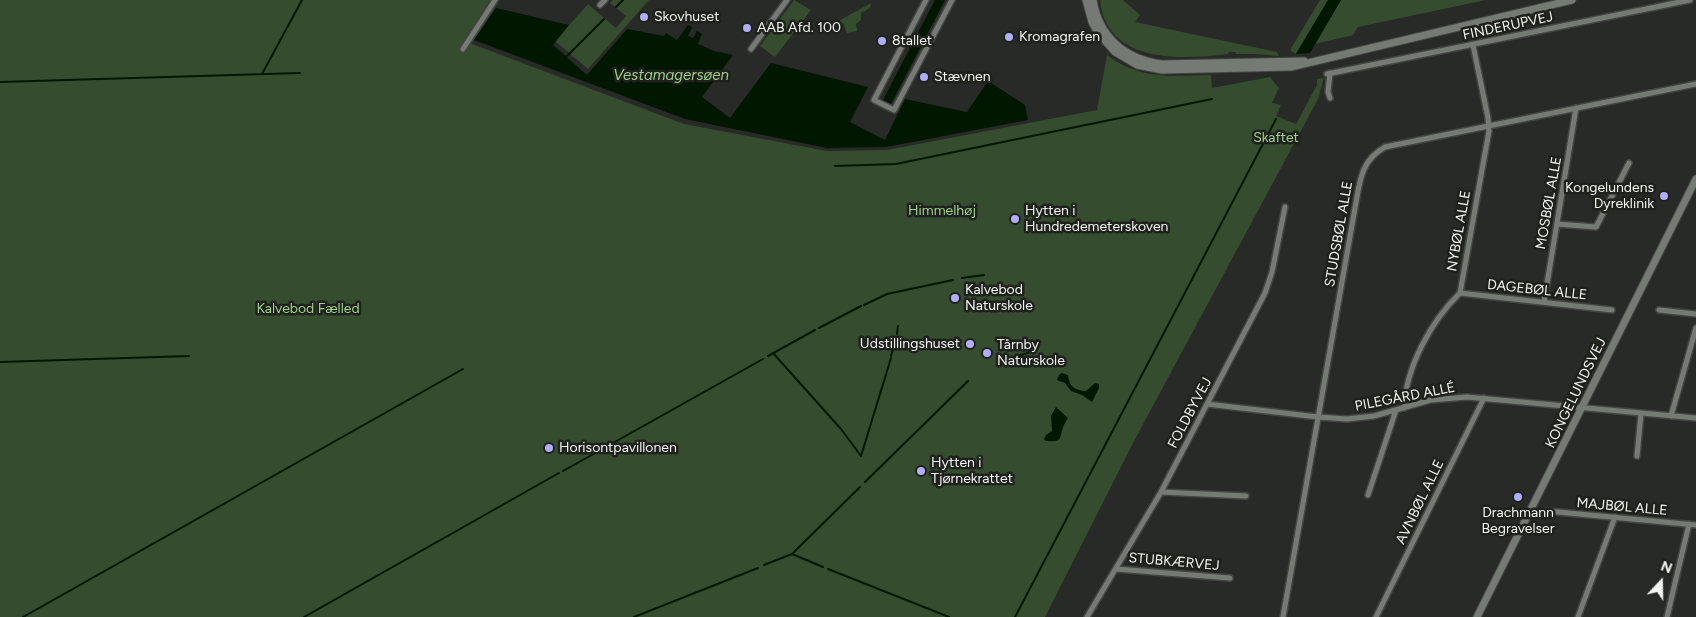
<!DOCTYPE html>
<meta charset="utf-8">
<style>
body{margin:0}
#map{position:relative;width:1696px;height:617px;overflow:hidden;background:#272a26;font-family:Figtree,sans-serif}
canvas{display:block}
.north{position:absolute;left:1636px;top:557px;width:50px;height:50px;-webkit-text-stroke:4px #1e211c;paint-order:stroke;rotate:21deg;font-size:14px;font-weight:700;line-height:20px;text-align:center;color:#f3f5f2}
.north::after{content:'';display:block;margin:auto;width:18px;height:22px;background:#f3f5f2;clip-path:polygon(50% 0,100% 100%,50% 72%,0 100%)}
</style>
<div id="map">
<canvas width="1696" height="617"></canvas>
<div class="north">N</div>
</div>
<script>
const ctx = document.querySelector('canvas').getContext('2d');
ctx.lineJoin = 'round';
function fillPath(path, color) { ctx.fillStyle = color; ctx.fill(path, 'evenodd'); }
function trace(path, color, width, dash) { ctx.strokeStyle = color; ctx.lineWidth = width; ctx.lineCap = dash ? 'butt' : 'round'; ctx.setLineDash(dash || []); ctx.stroke(path); }
function write(font, color, halo, rows, align = 'center') {
  ctx.font = font + ' Figtree,sans-serif'; ctx.lineWidth = 5; ctx.setLineDash([]); ctx.textBaseline = 'middle'; ctx.strokeStyle = halo; ctx.fillStyle = color; for (const [text, x, y, turn = 0] of rows) {
    ctx.save(); ctx.translate(x, y); ctx.rotate((+turn || 0) * Math.PI / 180); ctx.textAlign = isNaN(turn) ? turn : align; if (halo) ctx.strokeText(text, 0, 0); ctx.fillText(text, 0, 0); ctx.restore();
  }
}
fillPath(new Path2D(`
 M0,0H490L464,41L684,124L827,151L887,150L1097,110L1107,55C1140,80 1172,76 1211,75L1212,88L1270,77L1279,88L1272,103L1281,105L1276,116L1296,124L1317,85V79L1324,78L1318,99L1134,441L1045,617H0Z
 M613,0H649L588,69L555,41L588,4L616,28L626,16L610,3Z
 M794,0L811,10L775,57L760,46Z
 M1100,0H1123L1140,15L1135,22L1277,52L1279,56L1255,54H1236L1235,52H1229L1228,54C1180,60 1107,64 1100,0Z
 M1320,0H1328L1296,54L1290,50Z
 M1341,0H1486L1358,27L1353,35L1315,44Z
 M871,3L870,8L861,13V20L856,24L857,31L847,33L843,23L828,31L826,28Z`), '#364c2e');
fillPath(new Path2D(`
 M935,0H945L891,104L883,100Z
 M1328,0H1341L1310,53L1296,54Z
 M496,8L569,25L553,45L587,75L627,29L664,36L666,33L677,40L688,25L692,27L688,36L693,38L697,31L702,34L698,44L714,51L733,55L702,97L730,118L771,63L868,87L850,122L885,140L905,99L967,112L988,81L1025,105L1028,120L886,147L827,148L685,119L474,40Z
 M1062,373L1068,375C1069,386 1075,391 1086,391L1095,383L1099,384V388L1092,402L1082,395L1071,391L1065,383L1057,380L1059,375Z
 M1056,407L1068,418C1067,420 1065,422 1064,425C1058,438 1065,442 1046,441L1044,439L1046,435L1052,431L1051,416Z`), '#021700');
trace(new Path2D(`
 M616,7L623,0
 M566,57L604,19
 M262,74L302,0
 M0,82L300,73
 M835,166L896,164L1212,99
 M962,278L984,275
 M864,305L887,294L953,280
 M819,328L861,306
 M897,334L898,326
 M773,353L841,429L861,456
 M768,356L815,330
 M891,356L896,338
 M1017,356L1028,353L1037,340
 M0,362L189,356
 M861,456L891,358
 M563,471L763,359
 M865,482L968,381
 M792,554L823,567
 M764,565L792,554L860,487
 M828,569L949,617
 M23,617L463,369
 M304,617L559,473
 M634,617L758,568
 M1015,617L1276,119`), '#021700', 2);
const street = new Path2D(`
 M926,0L874,100L894,110L952,0
 M600,5L605,0
 M463,49L495,0
 M751,49L787,0
 M1327,74L1690,0
 M1330,98L1328,92L1330,73
 M1557,224L1596,227L1629,163
 M1460,293L1612,310
 M1544,302L1576,108
 M1659,310L1696,314
 M1207,404L1318,417L1347,419L1374,416L1431,400L1467,397L1696,418
 M1404,408C1406,367 1431,321 1460,293L1489,131L1488,118L1473,45
 M1671,416L1696,328
 M1637,456L1641,414
 M1161,492L1246,496
 M1368,495L1396,410
 M1547,511L1696,525
 M1116,569L1230,578
 M1087,617L1161,492L1265,293L1272,272L1285,207
 M1283,617L1355,208C1360,182 1360,161 1385,147L1696,84
 M1376,617L1484,398
 M1578,617L1615,517
 M1667,617L1689,524`);
const secondary = new Path2D(`
 M1086,0L1092,22L1098,33L1115,52L1137,65L1162,70L1291,67L1572,0
 M1093,0C1099,37 1125,59 1162,64L1304,61
 M1477,617L1696,179`);
trace(street, '#424541', 8);
trace(secondary, '#424541', 9);
trace(street, '#767a75', 5);
trace(secondary, '#767a75', 7);
for (const [x, y, r, color] of [
 [644,17,5,"#b2adf9"],
 [747,28,5,"#b2adf9"],
 [1009,37,5,"#b2adf9"],
 [882,41,5,"#b2adf9"],
 [924,77,5,"#b2adf9"],
 [1664,196,5,"#b2adf9"],
 [1015,219,5,"#b2adf9"],
 [955,298,5,"#b2adf9"],
 [970,344,5,"#b2adf9"],
 [987,353,5,"#b2adf9"],
 [549,448,5,"#b2adf9"],
 [921,471,5,"#b2adf9"],
 [1518,497,5,"#b2adf9"]
]) { const dot = new Path2D(); dot.arc(x, y, r, 0, 2 * Math.PI); ctx.fillStyle = color; ctx.fill(dot); trace(dot, '#1e211c', 2); }
write('14px', '#f3f5f2', '#1e211c', [
 ["Skovhuset",654,17],
 ["AAB Afd. 100",757,28],
 ["Kromagrafen",1019,37],
 ["8tallet",892,41],
 ["Stævnen",934,77],
 ["Kongelundens",1654,188,"right"],
 ["Dyreklinik",1654,204,"right"],
 ["Hytten i",1025,211],
 ["Hundredemeterskoven",1025,227],
 ["Kalvebod",965,290],
 ["Naturskole",965,306],
 ["Udstillingshuset",960,344,"right"],
 ["Tårnby",997,345],
 ["Naturskole",997,361],
 ["Horisontpavillonen",559,448],
 ["Hytten i",931,463],
 ["Tjørnekrattet",931,479],
 ["Drachmann",1518,513,"center"],
 ["Begravelser",1518,529,"center"]
], 'left');
write('14px', '#f3f5f2', '#1e211c', [
 ["FINDERUPVEJ",1508,26,-12],
 ["MOSBØL ALLE",1549,203,-80],
 ["NYBØL ALLE",1459,231,-80],
 ["STUDSBØL ALLE",1339,234,-80],
 ["DAGEBØL ALLE",1537,290,6],
 ["KONGELUNDSVEJ",1576,393,-64],
 ["PILEGÅRD ALLÉ",1405,397,-11],
 ["FOLDBYVEJ",1190,413,-62],
 ["AVNBØL ALLE",1420,502,-64],
 ["MAJBØL ALLE",1622,507,5],
 ["STUBKÆRVEJ",1174,562,5]
]);
write('14px', '#9fd28b', '#1e211c', [
 ["Skaftet",1276,138],
 ["Himmelhøj",942,211],
 ["Kalvebod Fælled",308,309]
]);
write('italic 15px', '#9dd089', '#1e211c', [
 ["Vestamagersøen",671,76]
]);
</script>
